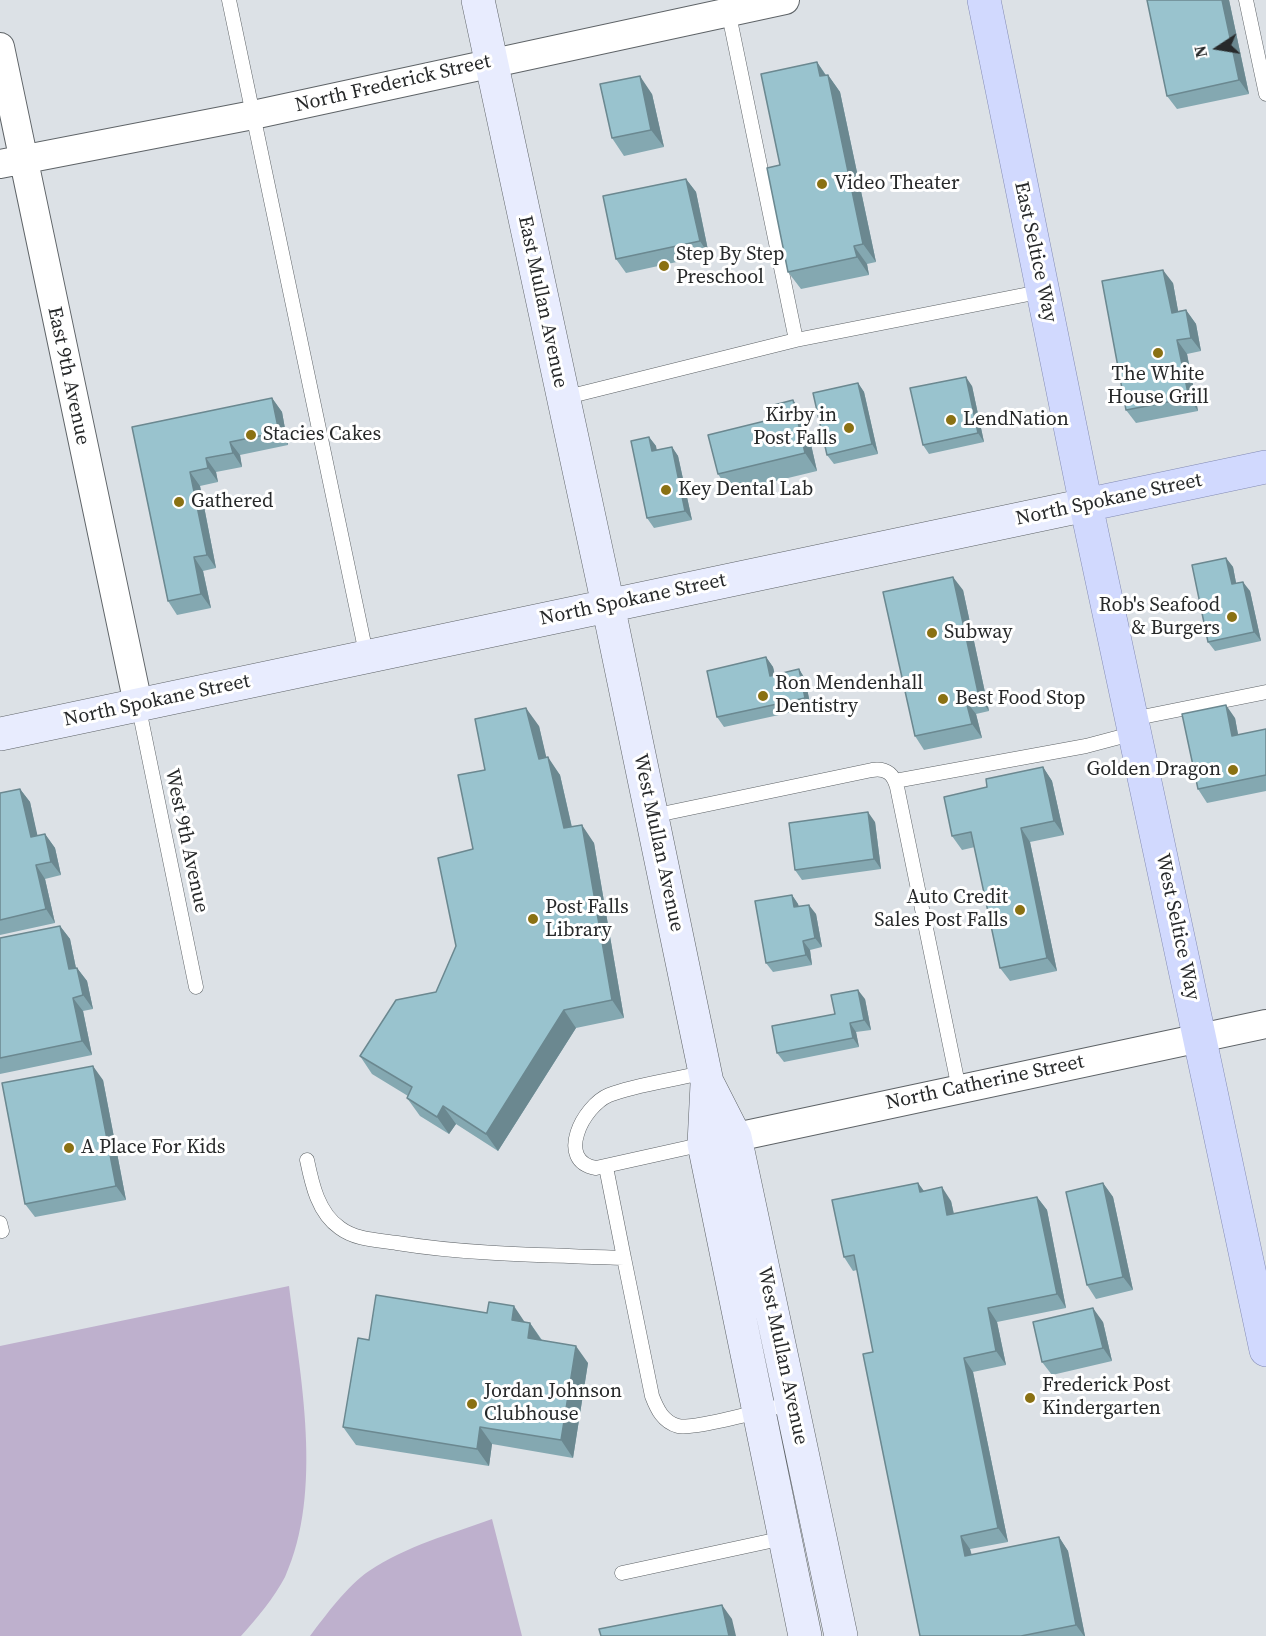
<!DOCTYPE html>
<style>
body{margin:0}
#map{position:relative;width:1266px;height:1636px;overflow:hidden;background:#dce1e6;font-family:"Source Serif 4",serif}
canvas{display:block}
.north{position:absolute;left:1188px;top:18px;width:60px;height:60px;-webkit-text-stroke:4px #fff;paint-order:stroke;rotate:258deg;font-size:16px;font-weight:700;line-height:24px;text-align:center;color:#27292a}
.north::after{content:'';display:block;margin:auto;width:21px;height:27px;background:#27292a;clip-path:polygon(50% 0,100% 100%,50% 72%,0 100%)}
</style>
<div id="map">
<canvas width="1266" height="1636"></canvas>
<div class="north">N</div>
</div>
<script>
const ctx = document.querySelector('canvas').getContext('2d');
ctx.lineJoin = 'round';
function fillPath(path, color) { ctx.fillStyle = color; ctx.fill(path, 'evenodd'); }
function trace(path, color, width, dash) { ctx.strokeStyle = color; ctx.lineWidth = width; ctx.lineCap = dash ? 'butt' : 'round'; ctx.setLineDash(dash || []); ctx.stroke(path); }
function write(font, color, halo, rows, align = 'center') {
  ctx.font = font + ' "Source Serif 4",serif'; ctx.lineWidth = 6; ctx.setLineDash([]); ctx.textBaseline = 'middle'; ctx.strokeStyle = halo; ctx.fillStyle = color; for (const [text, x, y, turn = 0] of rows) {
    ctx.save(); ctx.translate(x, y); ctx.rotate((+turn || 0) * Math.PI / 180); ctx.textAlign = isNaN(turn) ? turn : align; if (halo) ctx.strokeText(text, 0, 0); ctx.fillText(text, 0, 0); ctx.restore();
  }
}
fillPath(new Path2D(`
 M289,1286C300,1375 324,1491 285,1577C274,1598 257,1618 241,1636H0V1346Z
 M492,1519L522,1636H310C325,1616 348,1585 369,1571C406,1546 451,1534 492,1519Z`), '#beb0cd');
const lane = new Path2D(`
 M229,0L367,658
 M1246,0L1266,94
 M728,10L796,340
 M563,398L796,340L1044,291
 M138,704L196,987
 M1132,719L1266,692
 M895,781L1086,746L1135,733
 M652,816L872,770C886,768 893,773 897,787L959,1089
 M704,1144L596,1168C555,1161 583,1106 609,1095C637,1084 675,1080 705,1072
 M307,1160C312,1184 318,1213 340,1228C356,1240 378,1240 397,1243C472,1255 548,1255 624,1258L606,1167
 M0,1223L2,1231
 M624,1258L652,1396C657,1409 663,1422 678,1426C694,1430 771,1408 792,1403
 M622,1573L784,1538`);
const street = new Path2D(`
 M0,47L138,704
 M0,164L253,115L785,0
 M713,1142L1266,1024`);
const secondary = new Path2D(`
 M478,0L608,605L707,1082L735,1137L841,1636
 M0,734L1086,505
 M707,1084L704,1144L805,1636`);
const primary = new Path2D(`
 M984,0L1086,505L1266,1350
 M1086,505L1266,467`);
trace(lane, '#5e6367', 15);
trace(street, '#5e6367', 30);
trace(secondary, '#5e6367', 34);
trace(primary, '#828ab3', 34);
trace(lane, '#fff', 14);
trace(street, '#fff', 28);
trace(secondary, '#e8ecfe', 33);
trace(primary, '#d1d9fe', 33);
fillPath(new Path2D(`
 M1147,0H1229L1249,94L1177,109L1167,96Z
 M817,62L826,75H828L840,92L876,262L867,264L869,275L801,289L788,272L780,165Z
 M652,94L664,147L624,156L612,138Z
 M686,179L696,192L709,255L626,273L616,259Z
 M1173,283L1178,311L1186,310L1196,324L1201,351L1187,354L1198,411L1136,423L1126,410Z
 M858,383L864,392L878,454L834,464L827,455Z
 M972,386L984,442L929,454L923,445Z
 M272,398L282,412L288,445L240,455L242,467L216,472L218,482L200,486L216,568L203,571L211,608L177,615L168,601L132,427Z
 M793,400L805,418L817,471L730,492L718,474Z
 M649,437L656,446V450L672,447L678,456L692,520L654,528L647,518Z
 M1226,558L1233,567L1236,583L1250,591L1261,641L1215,651L1208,642Z
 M963,590L989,711L976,714L982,738L924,750L915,736Z
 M766,657L773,667L775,675L799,669L805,679L811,708L724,727L717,717Z
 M1235,718L1238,735L1266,729V791L1207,803L1198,789Z
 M539,726L546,758L560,775L572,827L594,843L624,1018L576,1028L498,1151L456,1124L449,1134L420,1116L407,1098L408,1096L372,1074L360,1056L436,992L456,946L485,770Z
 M1043,767L1052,781L1064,835L1030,842L1057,971L1010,981L1000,968L975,847L962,850L952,836L987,787Z
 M20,789L30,802L37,836L45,834L55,848L61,875L45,879L55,923L0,935V793Z
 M875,822L881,869L802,880L795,870Z
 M792,895L798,904L799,907L816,914L822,947L810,950L812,965L773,972L766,963Z
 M60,926L70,939L76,968H77L87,981L93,1009L83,1011L92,1055L0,1074V938Z
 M865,999L871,1030L856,1032L859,1047L784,1062L777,1053L835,1014Z
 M103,1080L126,1200L35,1217L25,1204Z
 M918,1183L924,1191L951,1201L954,1214L1037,1197L1047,1210L1066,1308L997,1322L1006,1365L973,1372L1008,1542L970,1549L972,1555L1059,1537L1068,1551L1085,1636H920L873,1352L857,1270L853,1271L844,1257Z
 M1103,1183L1113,1197L1133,1290L1096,1299L1087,1285Z
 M487,1313L530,1323L542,1340L588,1363L573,1458L492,1444L489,1466L356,1445L343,1427L369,1340Z
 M1103,1322L1112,1361L1052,1375L1042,1362Z`), '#84a8b1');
fillPath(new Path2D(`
 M1222,0H1229L1249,94L1239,80Z
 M817,62L828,79V75L840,92L876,262L863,244Z
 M640,76L652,94L664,147L651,130Z
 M686,179L696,192L709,255L700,241Z
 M854,246L867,264L869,275L857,257Z
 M1163,270L1173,283L1181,327L1172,313Z
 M1186,310L1196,324L1201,351L1191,338Z
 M1177,340L1187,354L1198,411L1189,398Z
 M966,377L972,386L984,442L978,433Z
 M858,383L864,392L878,454L872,444Z
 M272,398L282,412L288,445L279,432Z
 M793,400L805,418L817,471L805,453Z
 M649,437L656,446L659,460L652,451Z
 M230,442L240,455L242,467L233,453Z
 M672,447L678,456L692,520L685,511Z
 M206,458L216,472L218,482L208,468Z
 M190,472L200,486L216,568L207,555Z
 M194,557L203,571L211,608L201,594Z
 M1226,558L1233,567L1238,593L1232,584Z
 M953,577L963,590L989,711L979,697Z
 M1243,582L1250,591L1261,641L1254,632Z
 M766,657L773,667L777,685L770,676Z
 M799,669L805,679L811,708L805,698Z
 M966,701L976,714L982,738L972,724Z
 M1226,705L1235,718L1241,750L1232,736Z
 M526,708L539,726L551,777L539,759Z
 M548,757L560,775L576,846L564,828Z
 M1043,767L1052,781L1064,835L1054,821Z
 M20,789L30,802L41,851L31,837Z
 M868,812L875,822L881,869L874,859Z
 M582,825L594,843L624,1018L612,1000Z
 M1021,828L1030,842L1057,971L1047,958Z
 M45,834L55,848L61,875L51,862Z
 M36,865L45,879L55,923L46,909Z
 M792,895L798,904L801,917L794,907Z
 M809,905L816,914L822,947L815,938Z
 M60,926L70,939L79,983L69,969Z
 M803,941L810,950L812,965L806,955Z
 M77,968L87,981L93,1009L83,995Z
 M858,990L865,999L871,1030L864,1020Z
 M73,998L83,1011L92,1055L82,1041Z
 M564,1010L576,1028L498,1151L486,1134Z
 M850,1023L856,1032L859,1047L853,1038Z
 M93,1066L103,1080L126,1200L116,1186Z
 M443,1106L456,1124L449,1134L437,1117Z
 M918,1183L928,1197L920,1192Z
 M1103,1183L1113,1197L1133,1290L1123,1277Z
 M942,1187L951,1201L957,1229L947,1215Z
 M1037,1197L1047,1210L1066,1308L1057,1294Z
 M514,1306L526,1324L512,1320Z
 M988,1308L997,1322L1006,1365L996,1351Z
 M1093,1308L1103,1322L1112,1361L1103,1348Z
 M530,1323L542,1341L528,1338Z
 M576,1346L588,1363L573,1458L561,1440Z
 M964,1358L973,1372L1008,1542L998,1528Z
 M480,1427L492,1444L489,1466L477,1449Z
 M961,1536L970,1549L975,1570L965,1556Z
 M1059,1537L1068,1551L1085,1636H1084L1076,1625Z
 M722,1605L732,1619L736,1636H729Z`), '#6b8890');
const building = new Path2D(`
 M1147,0H1222L1239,80L1167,96Z
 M817,62L820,76L828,75L863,244L854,246L857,257L788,272L767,168L780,165L761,74Z
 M640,76L651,130L612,138L600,84Z
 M686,179L700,241L616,259L603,196Z
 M1163,270L1172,313L1186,310L1191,338L1177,340L1189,398L1126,410L1102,281Z
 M966,377L978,433L923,445L910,388Z
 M858,383L872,444L827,455L813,393Z
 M272,398L279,432L230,442L233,453L206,458L208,468L190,472L207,555L194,557L201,594L168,601L132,427Z
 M793,400L805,453L718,474L708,435L773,419L770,406Z
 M649,437L652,451L672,447L685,511L647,518L631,441Z
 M1226,558L1232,584L1243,582L1254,632L1208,642L1192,565Z
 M953,577L979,697L966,701L972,724L915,736L883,592Z
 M766,657L770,676L799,669L805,698L717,717L707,671Z
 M1226,705L1232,736L1266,729V775L1198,789L1182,714Z
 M526,708L539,759L548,757L564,828L582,825L612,1000L564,1010L486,1134L443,1106L437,1117L407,1098L412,1087L360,1056L396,1000L436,992L456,946L438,858L473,849L458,775L485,770L475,719Z
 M1043,767L1054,821L1021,828L1047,958L1000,968L971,832L952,836L944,797L987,787L986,779Z
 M20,789L31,837L45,834L51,862L36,865L46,909L0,920V793Z
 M868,812L874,859L795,870L789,823Z
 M792,895L794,907L809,905L815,938L803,941L806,955L766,963L755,901Z
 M60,926L69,969L77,968L83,995L73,998L82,1041L0,1058V938Z
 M858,990L864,1020L850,1023L853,1038L777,1053L772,1026L835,1014L831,995Z
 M93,1066L116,1186L25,1204L2,1083Z
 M918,1183L920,1192L942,1187L947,1215L1037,1197L1057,1294L988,1308L996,1351L964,1358L998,1528L961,1536L965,1556L1059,1537L1076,1625L1021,1636H920L863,1354L873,1352L854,1255L844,1257L832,1200Z
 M1103,1183L1123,1277L1087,1285L1066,1192Z
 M376,1295L487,1313L489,1302L514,1306L512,1320L530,1323L528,1338L576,1346L561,1440L480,1427L477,1449L343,1427L358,1338L369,1340Z
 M1093,1308L1103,1348L1042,1362L1033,1322Z
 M722,1605L729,1636H601L599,1629Z`);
fillPath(building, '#99c3ce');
trace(building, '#6b8890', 1.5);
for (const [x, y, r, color] of [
 [822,184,6,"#8a7113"],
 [664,266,6,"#8a7113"],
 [1158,353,6,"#8a7113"],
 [951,420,6,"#8a7113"],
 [849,428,6,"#8a7113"],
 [251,435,6,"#8a7113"],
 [666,490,6,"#8a7113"],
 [179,502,6,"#8a7113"],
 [1232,617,6,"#8a7113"],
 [932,633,6,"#8a7113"],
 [763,696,6,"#8a7113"],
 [943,699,6,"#8a7113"],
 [1233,770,6,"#8a7113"],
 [1020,910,6,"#8a7113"],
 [533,919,6,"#8a7113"],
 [69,1148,6,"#8a7113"],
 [1030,1398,6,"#8a7113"],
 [472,1404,6,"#8a7113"]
]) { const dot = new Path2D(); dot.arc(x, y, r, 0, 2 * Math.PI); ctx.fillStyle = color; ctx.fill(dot); trace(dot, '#fff', 2); }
write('20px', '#27292a', '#fff', [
 ["North Frederick Street",393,84,-13],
 ["East Seltice Way",1035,252,78],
 ["East Mullan Avenue",542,302,78],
 ["East 9th Avenue",68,376,78],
 ["North Spokane Street",1109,500,-12],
 ["North Spokane Street",633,600,-12],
 ["North Spokane Street",157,701,-12],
 ["West 9th Avenue",186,841,78],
 ["West Mullan Avenue",658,843,78],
 ["West Seltice Way",1177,927,78],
 ["North Catherine Street",985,1083,-12],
 ["West Mullan Avenue",782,1356,78]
]);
write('20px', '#27292a', '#fff', [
 ["Video Theater",834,184],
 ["Step By Step",676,255],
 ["Preschool",676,278],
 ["The White",1158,375,"center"],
 ["House Grill",1158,398,"center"],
 ["Kirby in",837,416,"right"],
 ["Post Falls",837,439,"right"],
 ["LendNation",963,420],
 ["Stacies Cakes",263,435],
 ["Key Dental Lab",678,490],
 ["Gathered",191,502],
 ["Rob's Seafood",1220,606,"right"],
 ["& Burgers",1220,629,"right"],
 ["Subway",944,633],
 ["Ron Mendenhall",775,684],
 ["Dentistry",775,707],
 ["Best Food Stop",955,699],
 ["Golden Dragon",1221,770,"right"],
 ["Auto Credit",1008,898,"right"],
 ["Sales Post Falls",1008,921,"right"],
 ["Post Falls",545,908],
 ["Library",545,931],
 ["A Place For Kids",81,1148],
 ["Frederick Post",1042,1386],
 ["Kindergarten",1042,1409],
 ["Jordan Johnson",484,1392],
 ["Clubhouse",484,1415]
], 'left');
</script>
